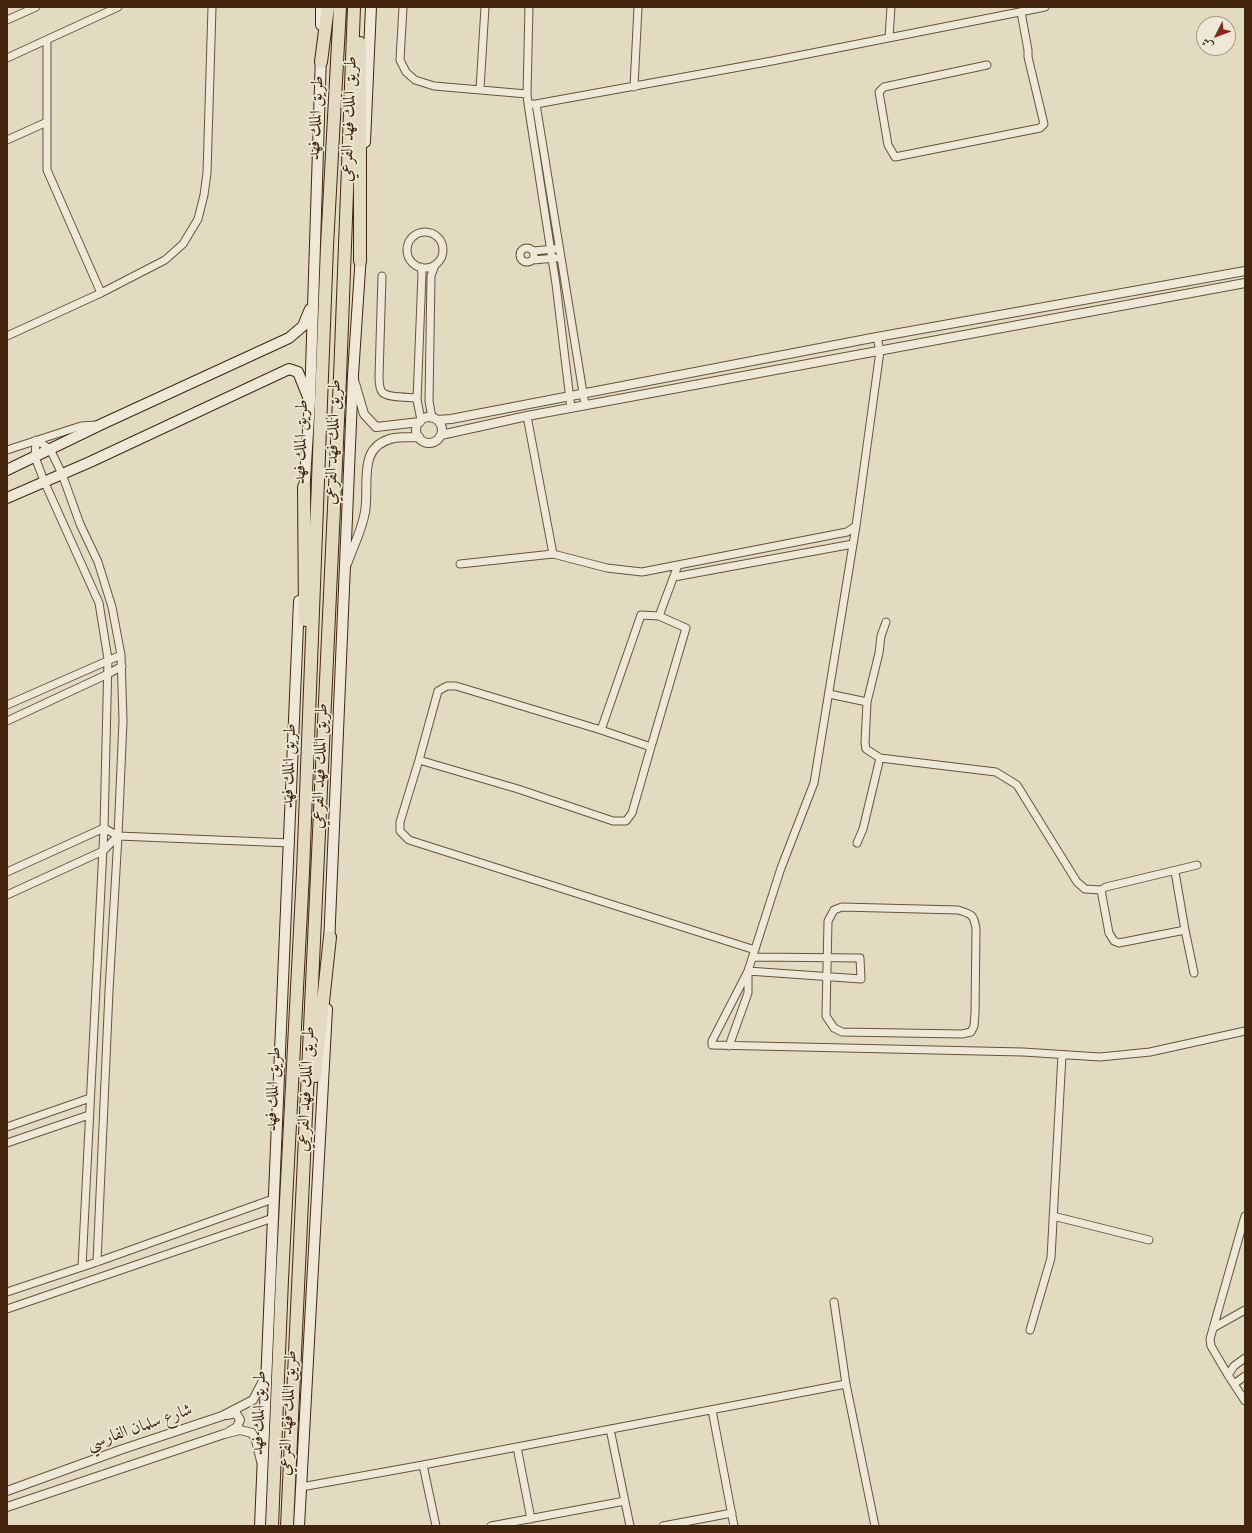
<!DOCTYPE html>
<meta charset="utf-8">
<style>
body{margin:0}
#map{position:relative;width:1252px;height:1533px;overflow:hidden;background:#e3dbc1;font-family:"IM FELL DW Pica",Amiri,serif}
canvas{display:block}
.frame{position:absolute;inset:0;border:8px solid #43240c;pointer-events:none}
.north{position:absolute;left:1196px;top:16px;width:40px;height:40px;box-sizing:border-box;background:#ede8d7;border:1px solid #a99a86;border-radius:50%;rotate:228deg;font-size:11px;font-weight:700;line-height:16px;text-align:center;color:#43240c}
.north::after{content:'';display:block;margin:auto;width:14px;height:18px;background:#8f2418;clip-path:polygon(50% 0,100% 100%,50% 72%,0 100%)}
</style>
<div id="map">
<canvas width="1252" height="1533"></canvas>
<div class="frame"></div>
<div class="north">ش</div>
</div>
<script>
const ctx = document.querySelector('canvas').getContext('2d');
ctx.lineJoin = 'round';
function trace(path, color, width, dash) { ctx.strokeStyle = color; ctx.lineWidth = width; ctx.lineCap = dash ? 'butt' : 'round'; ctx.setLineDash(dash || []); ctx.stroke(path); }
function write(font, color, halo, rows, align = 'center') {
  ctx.font = font + ' "IM FELL DW Pica",Amiri,serif'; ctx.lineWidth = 3.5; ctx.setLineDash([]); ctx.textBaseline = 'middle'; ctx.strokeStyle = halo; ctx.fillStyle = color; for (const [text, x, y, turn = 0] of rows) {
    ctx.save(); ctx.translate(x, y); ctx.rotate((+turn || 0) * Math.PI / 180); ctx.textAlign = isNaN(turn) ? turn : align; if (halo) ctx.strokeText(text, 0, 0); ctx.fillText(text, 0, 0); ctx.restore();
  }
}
const minor = new Path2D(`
 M403,7L400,60L406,72L415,80L434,86L527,94L528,104H536L772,61L1045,7
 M7,20L36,7
 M889,37L891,7
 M47,40V170L101,293L165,260L183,244L198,219L204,195L207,173L212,7
 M7,58L118,7
 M987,65L884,87L879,92L888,145L895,157L1040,128L1044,124L1028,57V50L1021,12
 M634,87L638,7
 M480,89L485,7
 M527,94L529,7
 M528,104L556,284L571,408
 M536,104L585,405
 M7,140L47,122
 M407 250a18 18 0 1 1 36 0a18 18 0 1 1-36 0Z
 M520 255a7 7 0 1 1 14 0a7 7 0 1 1-14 0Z
 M533,251L555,249
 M533,260L556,258
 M421,267L422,274L417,400L421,420
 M382,276L379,376C379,381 379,388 382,392C387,398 409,397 417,398
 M7,336L101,293
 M527,416L553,554L607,568L642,572L847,532L856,526L880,351L877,337
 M432,418L429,401L431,276L435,265
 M7,450L81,426L96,425
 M856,526L814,783L781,868L748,971L712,1041V1045L1023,1052L1100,1057L1150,1052L1245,1031
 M460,564L553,554
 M678,565L659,616L686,628L651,747L601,730L456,686H447L438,691L419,760L400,822V831L409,840L755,950
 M674,577L853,544
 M886,622L881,636L879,653L867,702L865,743L866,749L880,758L996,772L1017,785L1077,882L1085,889L1101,890L1106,887L1197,865
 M829,694L867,702
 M7,705L121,655
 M7,721L108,674L122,666
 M601,730L641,615L659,616
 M419,760L518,789L613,821H626L632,813L651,747
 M857,843L863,829L880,758
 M7,872L104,828L118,836L290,843
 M1175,872L1185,930L1194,973
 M1101,890L1109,933L1114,941L1119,943L1185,930
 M7,895L103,851L118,836
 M842,907L958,910C972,914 974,915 976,929L975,1013L974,1026L971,1032L962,1034L842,1032L834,1028L826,1016L828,921L834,910Z
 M729,1046L748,993V971L861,979L860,958L753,957
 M7,1127L90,1098
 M7,1143L89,1115
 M1053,1216L1149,1240
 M82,1267L104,828L108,659L99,603L44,481L35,457L36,440L50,449L62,474L80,524L98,562L112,607L121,655L123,721L118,836L109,991L97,1262
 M7,1292L97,1262L273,1199
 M834,1302L846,1384
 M7,1309L273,1218
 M1213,1328L1245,1310
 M1030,1330L1051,1258L1062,1055
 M1245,1358L1234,1366L1228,1375L1245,1401
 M1228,1375L1211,1346L1210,1339L1245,1216
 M1234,1384L1245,1376
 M712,1410L734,1526
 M610,1429L630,1526
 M517,1447L531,1519
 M423,1465L436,1526
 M301,1487L423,1465L846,1384L875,1526
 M491,1526L625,1501
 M663,1526L732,1513`);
const tertiary = new Path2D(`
 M354,380L364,414L376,427L420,422
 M416 430a13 13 0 1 1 26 0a13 13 0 1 1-26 0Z
 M437,420L451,419L877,337L1245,271
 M441,435L527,416L1245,283
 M347,564C353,547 362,530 365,512C370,484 356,446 394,438C402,437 411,437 419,437
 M227,1415L236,1413L240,1420L237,1427L230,1431
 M7,1491L120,1450L222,1416L253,1400L266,1375
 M7,1507L224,1434L240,1430L252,1433L256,1440L261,1461`);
const secondary = new Path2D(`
 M321,25V7
 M365,142L371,7
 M7,470L102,424L289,338L303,326L310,309
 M304,495L310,401L321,55
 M7,498L90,462L289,369L298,372L308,397
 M329,945L353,375L361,254
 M260,1526L299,601
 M299,1526L327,1009`);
const motorway = new Path2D(`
 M360,43V261
 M321,62L328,7
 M304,487L305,620
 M315,1076L330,937
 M272,1526L282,1279L303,872L327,246L340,7
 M287,1526L340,377L354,7`);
trace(minor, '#6b5239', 9);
trace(tertiary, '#6b5239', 10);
trace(secondary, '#43240c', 12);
trace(motorway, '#43240c', 14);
trace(minor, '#ede8d7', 7);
trace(tertiary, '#ede8d7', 8);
trace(secondary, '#ede8d7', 10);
trace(motorway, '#e3dbc1', 12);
write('17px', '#43240c', '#ede8d7', [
 ["طريق الملك فهد",317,118,-87],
 ["طريق الملك فهد الفرعي",350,119,-88],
 ["طريق الملك فهد",302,442,-88],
 ["طريق الملك فهد الفرعي",334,442,-88],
 ["طريق الملك فهد",290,766,-88],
 ["طريق الملك فهد الفرعي",321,766,-88],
 ["طريق الملك فهد",274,1089,-87],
 ["طريق الملك فهد الفرعي",307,1089,-87],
 ["طريق الملك فهد",260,1413,-88],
 ["طريق الملك فهد الفرعي",289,1413,-87],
 ["شارع سلمان الفارسي",140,1428,-19]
]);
</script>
